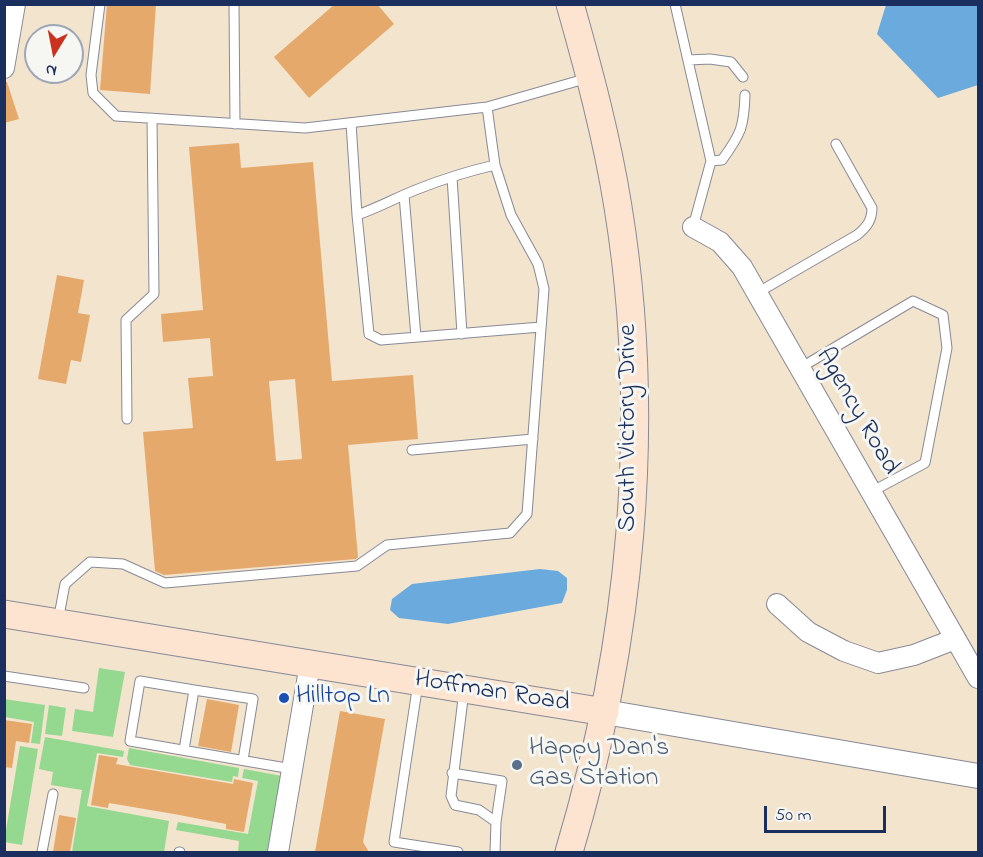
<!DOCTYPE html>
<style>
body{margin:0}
#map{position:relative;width:983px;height:857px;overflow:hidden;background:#f3e4ce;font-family:"Indie Flower",sans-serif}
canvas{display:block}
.frame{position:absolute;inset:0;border:6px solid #1b2f5e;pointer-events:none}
.north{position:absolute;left:24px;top:24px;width:60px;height:60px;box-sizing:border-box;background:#f6f6f2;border:2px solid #9ea6b7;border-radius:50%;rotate:190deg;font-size:16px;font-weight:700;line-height:24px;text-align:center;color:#1b2f5e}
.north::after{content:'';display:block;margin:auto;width:21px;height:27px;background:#c8321e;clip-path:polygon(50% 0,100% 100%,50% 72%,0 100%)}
.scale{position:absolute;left:764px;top:806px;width:122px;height:27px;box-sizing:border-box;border:3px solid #1b2f5e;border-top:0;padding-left:8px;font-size:18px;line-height:21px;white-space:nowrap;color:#1b2f5e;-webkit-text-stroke:4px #f6f6f2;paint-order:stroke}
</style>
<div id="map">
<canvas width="983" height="857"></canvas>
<div class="frame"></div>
<div class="north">N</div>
<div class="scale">50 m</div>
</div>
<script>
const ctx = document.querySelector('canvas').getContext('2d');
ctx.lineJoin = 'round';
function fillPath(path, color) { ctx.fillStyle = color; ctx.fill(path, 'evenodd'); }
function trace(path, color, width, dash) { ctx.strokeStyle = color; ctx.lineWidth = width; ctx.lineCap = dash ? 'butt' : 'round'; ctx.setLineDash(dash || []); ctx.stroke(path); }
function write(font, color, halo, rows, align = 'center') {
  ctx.font = font + ' "Indie Flower",sans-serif'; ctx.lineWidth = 6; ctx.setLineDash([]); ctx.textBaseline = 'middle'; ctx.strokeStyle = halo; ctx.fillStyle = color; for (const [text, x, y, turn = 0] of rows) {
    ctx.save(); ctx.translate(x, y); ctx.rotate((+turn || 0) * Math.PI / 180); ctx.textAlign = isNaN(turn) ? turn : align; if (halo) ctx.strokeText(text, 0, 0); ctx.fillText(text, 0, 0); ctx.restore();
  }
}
fillPath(new Path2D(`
 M99,668L125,672L113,737L72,731L75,709L93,712Z
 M4,699L45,705L40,744L31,743L34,722L5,717Z
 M49,705L66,708L62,736L45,734Z
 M45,737L124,751L123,757L97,753L87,806L169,821L164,852H72L82,790L51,785L53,772L39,769Z
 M20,746L38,749L22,845L4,842Z
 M129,748L239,768L238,777L233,776L232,782L130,765L127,759Z
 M244,769L282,776L268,852H238L239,841L176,830L178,822L248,834L258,781L242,778Z`), '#95d890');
fillPath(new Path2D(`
 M886,5H978V85L938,98L877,34Z
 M540,569L558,571L567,578V590L562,603L448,624L399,618L390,610L392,599L412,584Z`), '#6aaadd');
fillPath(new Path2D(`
 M107,4H156L150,94L100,90Z
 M335,4H377L394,24L309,98L274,57Z
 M4,82H7L19,119L4,123Z
 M239,143L241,168L313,162L332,381L413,375L418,439L348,445L358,557L356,559L164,575L155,571L143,432L193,428L188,378L213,376L210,338L163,342L161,314L203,310L189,147ZM295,379L302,459L276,461L269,381Z
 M57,275L84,280L78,313L90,315L81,362L71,360L66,384L38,379Z
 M207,699L239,705L231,752L198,746Z
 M340,711L385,719L363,842L369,852H315Z
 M4,720L32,724L29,743L16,741L12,768L4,767Z
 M99,755L118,758L116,764L233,784L234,779L253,783L244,832L226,829V824L174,814L109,803L108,808L91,805Z
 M59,815L76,818L70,852H53Z`), '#e5a96c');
const service = new Path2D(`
 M100,4L91,75L93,93L116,116L305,128L487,107L588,78
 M234,4L235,124
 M675,4L711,161L693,227
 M688,60L710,59L731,62L743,77
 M351,123L357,215
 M711,161L722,160C741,134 744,127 745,95
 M495,165C469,171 443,179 418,189C397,197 378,208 357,215L369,334L381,340L541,327
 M452,177L462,334
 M404,195L416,337
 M757,293L857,235C867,227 872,220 872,208L836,144
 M800,368L913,301L943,315L947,348L925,463L871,492
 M127,419L126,320L154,294L152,118
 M412,450L533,439
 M58,621L65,584L90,562L123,564L165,583L357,566L387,545L510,533L527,514L544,289L538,264L511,215L495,165L487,107
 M4,676L84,688
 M418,683L394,842L458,852
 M194,690L253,699L243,760
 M464,691L451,796L455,805L479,810L496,822L495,852
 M184,750L194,690L140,681L130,741L292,769
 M452,773L502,781L496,822
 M42,852L53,794
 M179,852H180`);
const minor = new Path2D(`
 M4,68L15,4
 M693,227L720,242L742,267L978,678
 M777,604L808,632L844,651L878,663L914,655L955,639
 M278,852L310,664`);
const tertiary = new Path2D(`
 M605,712L978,776`);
const secondary = new Path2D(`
 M4,614L605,712
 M569,852C631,645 653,422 618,207C607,138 589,71 570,4`);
trace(service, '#878a96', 11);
trace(minor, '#878a96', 22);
trace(tertiary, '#878a96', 26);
trace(secondary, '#878a96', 29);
trace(service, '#fff', 9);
trace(minor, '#fff', 20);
trace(tertiary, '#fff', 24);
trace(secondary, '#fde4d1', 27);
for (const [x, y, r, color] of [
 [284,698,6,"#1a4fb4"],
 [517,765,6,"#5c6f8a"]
]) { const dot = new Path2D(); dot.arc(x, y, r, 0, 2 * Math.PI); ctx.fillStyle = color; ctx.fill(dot); trace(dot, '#f6f6f2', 2); }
write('26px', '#1b2f5e', '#f6f6f2', [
 ["Agency Road",856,412,60],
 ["South Victory Drive",630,428,-90],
 ["Hoffman Road",492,693,9]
]);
write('26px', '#164399', '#f6f6f2', [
 ["Hilltop Ln",296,698]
], 'left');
write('26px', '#4e5e75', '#f6f6f2', [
 ["Happy Dan's",529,750],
 ["Gas Station",529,780]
], 'left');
</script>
